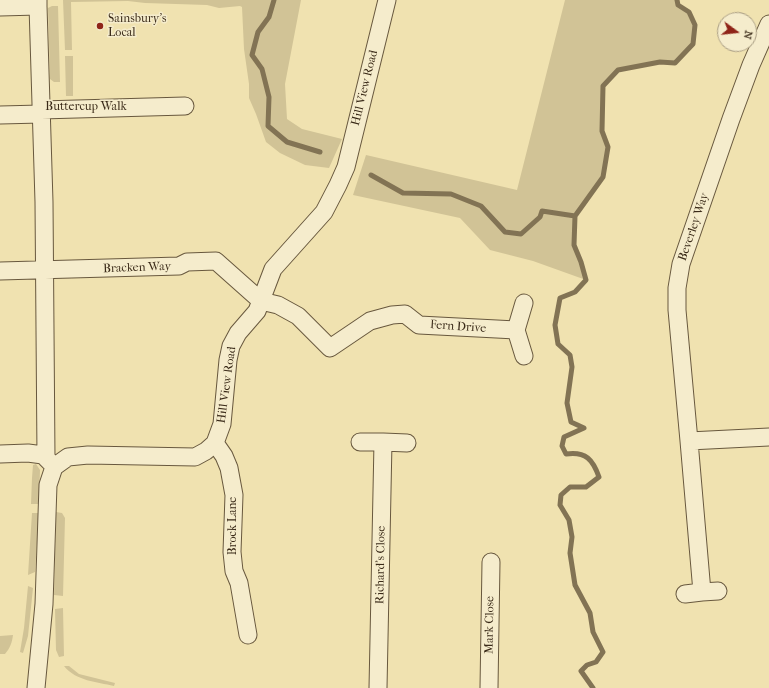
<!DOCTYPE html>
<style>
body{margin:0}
#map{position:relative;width:769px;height:688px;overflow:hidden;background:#f0e2b0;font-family:"IM FELL French Canon",serif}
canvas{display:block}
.north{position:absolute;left:717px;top:12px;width:40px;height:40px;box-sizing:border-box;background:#f5eccc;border:1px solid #aa9e84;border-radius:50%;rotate:105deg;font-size:11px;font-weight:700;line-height:16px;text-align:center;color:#3a2a18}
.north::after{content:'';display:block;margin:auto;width:14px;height:18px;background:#8f2418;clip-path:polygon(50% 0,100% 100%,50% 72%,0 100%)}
</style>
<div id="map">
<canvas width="769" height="688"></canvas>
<div class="north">N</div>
</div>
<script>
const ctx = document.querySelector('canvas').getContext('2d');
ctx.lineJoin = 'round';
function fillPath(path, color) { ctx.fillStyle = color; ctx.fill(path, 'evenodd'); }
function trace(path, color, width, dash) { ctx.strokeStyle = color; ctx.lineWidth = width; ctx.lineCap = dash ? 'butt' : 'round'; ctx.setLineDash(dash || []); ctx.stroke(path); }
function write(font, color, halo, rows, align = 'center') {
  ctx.font = font + ' "IM FELL French Canon",serif'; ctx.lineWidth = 3; ctx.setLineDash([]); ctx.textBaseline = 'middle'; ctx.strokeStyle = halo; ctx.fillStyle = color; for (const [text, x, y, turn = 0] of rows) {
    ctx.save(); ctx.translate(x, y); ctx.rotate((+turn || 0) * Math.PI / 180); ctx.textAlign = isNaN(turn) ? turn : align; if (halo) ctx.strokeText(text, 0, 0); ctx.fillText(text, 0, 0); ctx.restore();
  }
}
fillPath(new Path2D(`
 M63,0H301L285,84L287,119L302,129L342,139L329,168L305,165L280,153L266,142L256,114L249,98V84L244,49L242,7L240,6L219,8L207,5L145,3L128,1L71,2L72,50H65Z
 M565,0H677L678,5L689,12L695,25L693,44L675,63L660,62L618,70L603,86L602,131L608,147L603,177L575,216L574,245L580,259L586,280L533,261L490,250L460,218L353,195L366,155L517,190Z
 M52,6H58L60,82H54L50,79L48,8Z
 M65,56H73V96H66Z
 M36,464L40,470L39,504H31L32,478L33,465Z
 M56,512L62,513L65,518L63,596L54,595Z
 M32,513H39L35,572L28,575Z
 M28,586L33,588L28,636L23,653L20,652L24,628Z
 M63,608L64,656L59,657L56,650L55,609Z
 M13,635C12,643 10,648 5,654H0V636Z
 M64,666H69L79,674L115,683L114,686C97,682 76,681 64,666Z`), '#d1c396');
trace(new Path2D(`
 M274,0L269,17L258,32L252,55L262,69L269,97L268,126L287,142L320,152
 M371,175L403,193L451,194L481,206L505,232L521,234L540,217L542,211L575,216
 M593,688L581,671L587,665L596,662L603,652L593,632L590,613L575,585L570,553L572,537L569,520L560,505L561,495L570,487H586L599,477C593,460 586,451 566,454L562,446L564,437L584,428L571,422L567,403L572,367L570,355L558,344L555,325L560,298L575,292L586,280L581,262L574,245L575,216L603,177L608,147L602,131L603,86L618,70L660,62L675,63L693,44L695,25L689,12L678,5L677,0`), '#827354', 5);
const minor = new Path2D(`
 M38,6L44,202L46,458
 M0,7L38,6V0
 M41,110L185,106
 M0,115L41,114
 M0,271L179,266L187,262L216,261L261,301L278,305L298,316L330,348L370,321L392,315L405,314L419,325L516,330L524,303
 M516,330L524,356
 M689,441L677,310V288L681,264L731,119L751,65L769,24
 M360,442H383
 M215,443L224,456L229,468L234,495L232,552L234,571L239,583L248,635
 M0,454L28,453L43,455L53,465
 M718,591L702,592L689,441L769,437
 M685,594L702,592
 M36,688L44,604L48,485L54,467L68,457L88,455L195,457L206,451L215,443L222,424L228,360L231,346L238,333L257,311L273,269L324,212L338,185L346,167L387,0
 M378,688L383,442L407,443
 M489,688L491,562`);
trace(minor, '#68583e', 19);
trace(minor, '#f5eccc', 17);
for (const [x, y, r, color] of [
 [100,26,4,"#8f2418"]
]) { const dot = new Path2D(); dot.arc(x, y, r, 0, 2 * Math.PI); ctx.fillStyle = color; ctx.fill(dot); trace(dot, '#f5eccc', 1.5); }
write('12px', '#3a2a18', '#f5eccc', [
 ["Sainsbury's",108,19],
 ["Local",108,33]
], 'left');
write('12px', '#3a2a18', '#f5eccc', [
 ["Hill View Road",365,88,-76],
 ["Buttercup Walk",86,107],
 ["Beverley Way",694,227,-71],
 ["Bracken Way",137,268,-2],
 ["Fern Drive",458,327,4],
 ["Hill View Road",227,385,-82],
 ["Brock Lane",233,526,-90],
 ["Richard's Close",381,565,-89],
 ["Mark Close",490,625,-89]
]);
</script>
